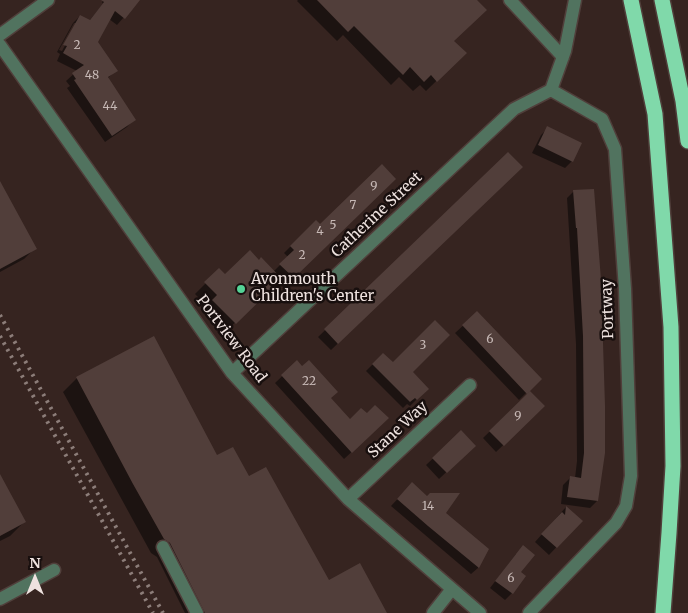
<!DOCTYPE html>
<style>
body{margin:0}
#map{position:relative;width:688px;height:613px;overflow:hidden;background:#362420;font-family:Merriweather,serif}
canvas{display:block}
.north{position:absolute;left:10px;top:553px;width:50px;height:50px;-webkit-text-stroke:4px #180f0e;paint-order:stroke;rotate:0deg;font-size:14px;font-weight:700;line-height:20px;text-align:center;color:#eee2df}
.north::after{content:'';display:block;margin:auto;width:18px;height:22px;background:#eee2df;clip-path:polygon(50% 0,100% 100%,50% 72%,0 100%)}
</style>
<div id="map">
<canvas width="688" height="613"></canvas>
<div class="north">N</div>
</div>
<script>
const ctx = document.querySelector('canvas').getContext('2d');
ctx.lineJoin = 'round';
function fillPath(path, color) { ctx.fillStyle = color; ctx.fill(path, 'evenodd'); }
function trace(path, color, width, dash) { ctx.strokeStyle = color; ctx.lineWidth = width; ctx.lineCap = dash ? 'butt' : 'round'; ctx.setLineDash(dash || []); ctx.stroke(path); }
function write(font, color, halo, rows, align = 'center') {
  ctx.font = font + ' Merriweather,serif'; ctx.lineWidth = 5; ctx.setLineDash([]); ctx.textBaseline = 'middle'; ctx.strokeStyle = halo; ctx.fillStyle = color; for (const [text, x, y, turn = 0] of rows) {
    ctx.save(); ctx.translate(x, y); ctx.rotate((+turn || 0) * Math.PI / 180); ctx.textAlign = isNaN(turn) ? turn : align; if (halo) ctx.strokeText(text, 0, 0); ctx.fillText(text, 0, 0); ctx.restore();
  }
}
fillPath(new Path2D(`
 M104,0H139L117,25L109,19L97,42L116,70L108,78L134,119L127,127L105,142L67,88L70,86L66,81L77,71L57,61L60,54L57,52L73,23L80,16L89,21L103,4L102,2ZM74,23H77L62,51L59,50Z
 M298,0H475L453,41L465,53L426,91L420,85L413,91L399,77L391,85L343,35L337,41L297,1Z
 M548,128L572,161L565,168L532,153L541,135Z
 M508,154L521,167L331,350L318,337Z
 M394,179L286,284L281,279L224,333L202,311L207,306L195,294L219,270L225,276L259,261L273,272L288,257L284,253L316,221L320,226Z
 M0,184L35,248L24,259L0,272Z
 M574,191L599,281L597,501L590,508L561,504L563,485L570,478H575L577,461L576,344L567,198Z
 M477,313L540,379L519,400L455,333Z
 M383,354L393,364L411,372L427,389L410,406L407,404L403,408L366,371Z
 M297,362L350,421L381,425L344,459L275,383Z
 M77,378L217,457L248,478L328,582L386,613H185L157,557L151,553L63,392Z
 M530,392L544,406L496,452L483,438Z
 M461,432L474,446L439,479L426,465Z
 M0,477L24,522L10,536L0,541Z
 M405,491L444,513L487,549L478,568L471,574L391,506Z
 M566,507L581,521L549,555L535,542Z
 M516,554L519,572L512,593L505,600L490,588Z`), '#0007');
fillPath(new Path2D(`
 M101,0H140L125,19L115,11L98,42L118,71L108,77L136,120L112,136L74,80L76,79L72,73L84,65L63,53L67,46L63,45L80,15L90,20L104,2Z
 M317,0H477L487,10L454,41L467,53L437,82L431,75L424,82L410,67L403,75L354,26L348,32Z
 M547,126L582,143L573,162L538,145Z
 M508,152L523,167L338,344L324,329Z
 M382,164L396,179L294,278L279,264L294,250L290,246L316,220L320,224Z
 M0,181L37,249L0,269Z
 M594,189L601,280L605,406V453L598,501L567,497L570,476L581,478L584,453L583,336L577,228H576L573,190Z
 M250,250L259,260L261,257L282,279L236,324L212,300L217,295L204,282L219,268L225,274Z
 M477,311L542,379L527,394L462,325Z
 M435,320L450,335L413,372L429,389L417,400L415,398L410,402L372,364L383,353L393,362Z
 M154,336L217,455L233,447L249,476L266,467L329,580L360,563L387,613H205L170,543L164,539L133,484L76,377Z
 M297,360L302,366L309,360L338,392L331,398L350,419L361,408L367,413L375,405L389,418L352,453L281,375Z
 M530,391L545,406L504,446L489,431Z
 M461,430L476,446L447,473L432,458Z
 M0,474L26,522L0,536Z
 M412,482L427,496L430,493H460L446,513L489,549L479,568L428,526L397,499Z
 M566,506L583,521L557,548L541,534L562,512L565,515Z
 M523,545L535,555L521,572L526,576L513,594L495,581Z`), '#513e3a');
const minor = new Path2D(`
 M510,0L563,57
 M0,35L48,0
 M0,45L232,373L348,499L480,613
 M232,373L514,109L551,90
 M348,499L470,385
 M163,547L197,613
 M0,599L54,570
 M433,613L452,589
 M529,613L616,523L626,506L631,476L625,289L615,149L602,119L551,90L565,51L575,0`);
const highway = new Path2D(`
 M631,0L655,114L671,327L673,466L669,533L663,613
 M662,0L683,101L688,141`);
trace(minor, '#503f3b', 15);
trace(highway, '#503f3b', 18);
trace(minor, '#51735f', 12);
trace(highway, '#80d9aa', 15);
trace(new Path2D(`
 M0,315L163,613
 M0,336L153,613`), '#8c7d79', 4, [2.5, 5]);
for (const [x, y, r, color] of [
 [241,289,5,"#54d396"]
]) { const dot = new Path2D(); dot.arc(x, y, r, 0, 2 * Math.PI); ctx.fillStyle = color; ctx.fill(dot); trace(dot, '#180f0e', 2); }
write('12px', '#c7b9b6', null, [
 ["2",77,46],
 ["48",92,76],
 ["44",110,107],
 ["9",374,187],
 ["7",353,206],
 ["5",333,226],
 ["4",320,232],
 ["2",302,256],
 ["6",490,340],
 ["3",423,346],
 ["22",309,382],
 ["9",518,417],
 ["14",428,507],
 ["6",511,579]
]);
write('15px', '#eee2df', '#180f0e', [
 ["Catherine Street",377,215,-43],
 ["Portway",608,309,-92],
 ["Portview Road",231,339,53],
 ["Stane Way",398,430,-43]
]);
write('15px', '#eee2df', '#180f0e', [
 ["Avonmouth",251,280],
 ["Children's Center",251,297]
], 'left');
</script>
